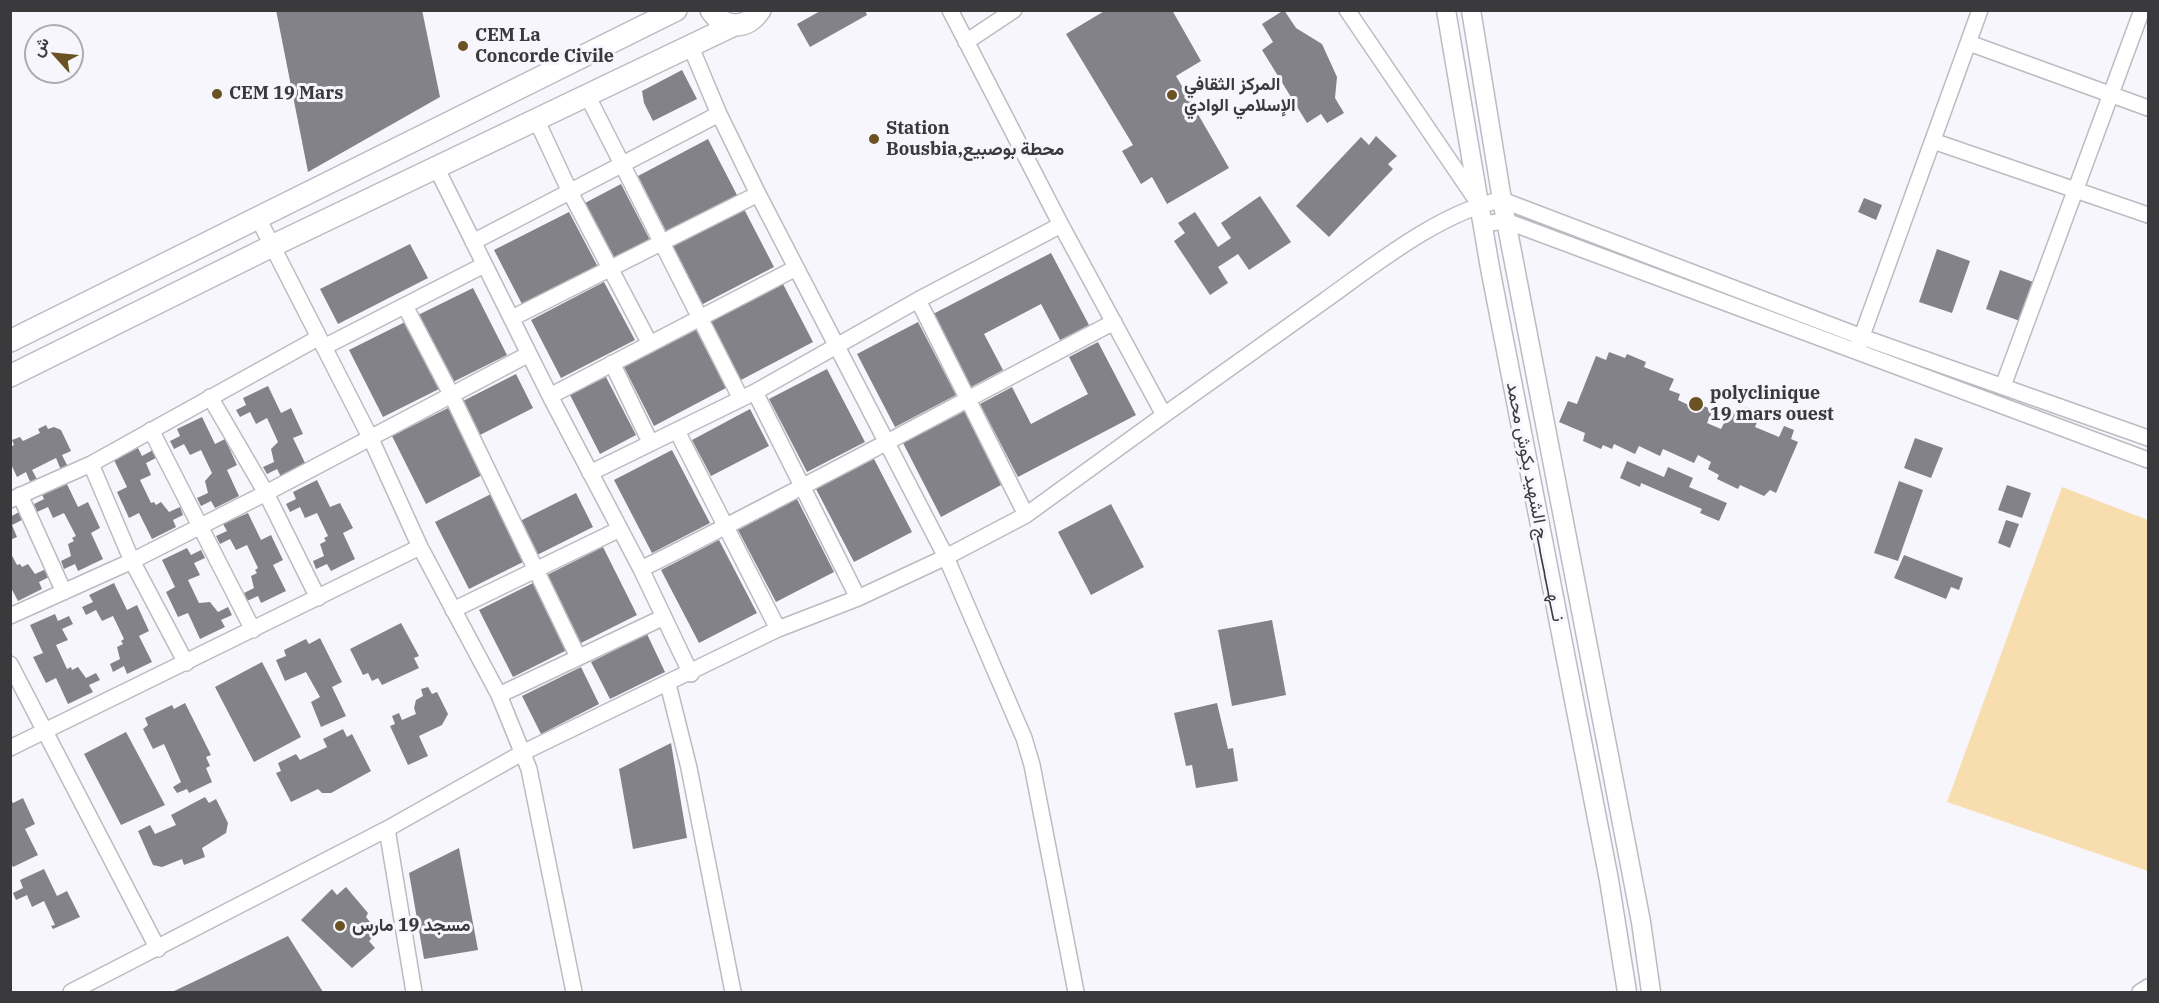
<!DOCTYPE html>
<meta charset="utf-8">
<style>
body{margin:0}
#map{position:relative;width:2159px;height:1003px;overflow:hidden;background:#f7f6fd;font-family:"IBM Plex Serif",Vazirmatn,serif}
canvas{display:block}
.frame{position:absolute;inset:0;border:12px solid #3a3a3c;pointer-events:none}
.north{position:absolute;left:24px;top:24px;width:60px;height:60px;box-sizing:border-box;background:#f7f6fd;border:2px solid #ababb0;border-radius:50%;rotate:297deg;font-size:16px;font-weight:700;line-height:24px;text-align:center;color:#3a3a3c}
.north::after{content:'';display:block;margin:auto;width:21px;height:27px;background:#6a5222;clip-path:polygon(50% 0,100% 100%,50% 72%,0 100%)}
</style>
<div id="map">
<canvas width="2159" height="1003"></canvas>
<div class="frame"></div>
<div class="north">ش</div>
</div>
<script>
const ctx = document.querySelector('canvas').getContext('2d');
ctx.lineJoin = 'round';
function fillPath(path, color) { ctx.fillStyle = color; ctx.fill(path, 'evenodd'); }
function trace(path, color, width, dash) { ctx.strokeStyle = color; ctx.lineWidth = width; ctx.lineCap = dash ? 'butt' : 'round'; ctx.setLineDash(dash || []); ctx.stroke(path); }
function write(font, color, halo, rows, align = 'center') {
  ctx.font = font + ' "IBM Plex Serif",Vazirmatn,serif'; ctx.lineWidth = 6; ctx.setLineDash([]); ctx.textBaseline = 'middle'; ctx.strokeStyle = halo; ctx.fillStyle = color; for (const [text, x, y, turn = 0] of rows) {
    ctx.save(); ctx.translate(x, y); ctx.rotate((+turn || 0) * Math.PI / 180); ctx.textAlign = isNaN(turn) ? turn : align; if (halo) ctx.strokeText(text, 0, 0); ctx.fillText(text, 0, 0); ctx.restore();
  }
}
fillPath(new Path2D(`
 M2062,487L2148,520V871L1947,802Z`), '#f8deaf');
fillPath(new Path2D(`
 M276,10H422L440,97L308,172Z
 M822,10H865L867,15L810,47L797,24Z
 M1106,10H1172L1201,61L1176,76L1229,168L1167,204L1152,177L1141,184L1122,151L1133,145L1066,34Z
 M1284,10L1296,28L1322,44L1337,77L1335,98L1344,113L1327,123L1321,114L1307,123L1262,50L1273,42L1262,24Z
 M682,70L697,99L653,121L644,103L642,91Z
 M1376,136L1397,156L1388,164L1393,169L1329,237L1296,206L1361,137L1369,145Z
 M708,139L737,195L666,231L638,176Z
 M621,184L650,240L614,259L585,203Z
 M1260,196L1291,242L1249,270L1238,254L1218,267L1228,283L1210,295L1174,241L1185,233L1178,223L1195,212L1218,247L1231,238L1221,223Z
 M1864,198L1882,205L1876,220L1858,212Z
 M744,209L774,267L701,305L671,247Z
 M569,212L598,267L523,306L494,250Z
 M410,244L428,278L338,324L320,289Z
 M1937,249L1970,261L1952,313L1919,302Z
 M1051,253L1089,325L1060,340L1041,304L984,334L1003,370L971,387L933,314Z
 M2000,270L2036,283L2023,322L1986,309Z
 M604,282L635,340L561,378L531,320Z
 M783,284L813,342L741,380L710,322Z
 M473,288L507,355L451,383L418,315Z
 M407,321L441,388L383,417L349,350Z
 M918,322L956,395L895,427L857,354Z
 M696,330L726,388L654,426L624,367Z
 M1098,342L1136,415L1018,477L980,404L1012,387L1031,424L1088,394L1069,357Z
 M1609,352L1625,358L1627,354L1646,362L1644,367L1674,379L1669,390L1680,394L1678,400L1697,409L1699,404L1713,410L1707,423L1721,429L1728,415L1734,410L1743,414L1746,407L1761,413L1755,427L1779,437L1784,426L1794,430L1791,439L1798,442L1776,493L1770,490L1764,496L1740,485L1738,489L1717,479L1719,475L1708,469L1711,462L1698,455L1694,463L1663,449L1660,456L1639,446L1635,454L1614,444L1612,449L1603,445L1601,449L1583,441L1585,433L1559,422L1568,401L1577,404L1596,356L1606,360Z
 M827,369L865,442L807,472L769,399Z
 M516,374L533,408L478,436L461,402Z
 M606,377L636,435L600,454L570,395Z
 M268,386L281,413L291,408L303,434L293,438L306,465L281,477L277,469L267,474L263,467L274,462L271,449L278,442L267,418L256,424L250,412L240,417L236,410L246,405L243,398Z
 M450,407L484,474L426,504L392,436Z
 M750,409L769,446L711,476L692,440Z
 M965,411L1003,484L941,517L903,443Z
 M202,417L215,444L225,439L237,465L227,470L239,496L215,508L211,501L201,506L197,498L208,493L205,481L212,473L201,450L190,455L184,444L174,449L170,441L180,436L177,429Z
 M46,425L48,429L54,427L61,430L71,451L62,455L68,467L61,470L56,458L32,470L38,481L31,484L26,472L17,477L10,462V447L14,445L12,440L20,437L23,441L40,433L38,429Z
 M1915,438L1943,448L1931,478L1904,468Z
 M138,448L142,456L153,450L156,458L146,463L151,475L140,480L151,503L154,502L156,505L161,502L169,512L180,507L183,515L173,520L176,527L152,539L139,513L129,518L117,492L127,487L114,460Z
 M672,450L710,523L652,553L614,480Z
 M874,459L912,532L854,562L816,489Z
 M1627,461L1664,477L1668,467L1693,478L1689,487L1727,503L1719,521L1700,513L1702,509L1641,483L1640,487L1620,478Z
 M65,480L78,507L88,502L100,528L91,533L103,559L78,571L75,564L64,569L61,561L71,556L68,544L74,541L72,538L76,536L64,513L53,518L48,507L37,512L34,504L44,499L41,492Z
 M317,480L330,507L340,503L353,528L343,533L355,559L331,571L327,564L316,569L313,561L324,556L320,544L326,541L324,538L328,536L317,513L305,518L300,507L290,512L286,504L296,499L293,492Z
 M1899,481L1923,490L1898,561L1874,553Z
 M2007,485L2031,493L2022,518L1998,510Z
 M493,493L527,560L469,589L435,522Z
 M576,493L593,527L537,555L520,521Z
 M797,499L834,572L776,602L738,530Z
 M1111,504L1144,567L1091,595L1058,532Z
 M19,512L22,520L12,525L17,537L10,540V517Z
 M248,513L261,540L271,535L283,560L273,565L286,591L261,603L258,596L247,601L244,593L254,588L251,576L257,573L255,570L258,568L247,545L236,550L230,539L220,544L216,536L227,531L223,524Z
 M2006,520L2019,524L2010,548L1998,543Z
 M719,540L757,613L699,643L661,570Z
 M603,547L637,615L581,643L547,575Z
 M187,548L191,555L201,550L205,558L194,563L200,575L188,580L199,603L210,602L218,612L228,607L232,615L221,620L225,627L200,639L188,613L178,617L166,592L175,587L162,560Z
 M10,552L17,565L20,564L22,567L28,564L35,574L46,569L49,577L39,582L42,589L18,601L10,586Z
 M1904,555L1963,578L1959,590L1951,587L1946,599L1894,578Z
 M537,581L571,648L513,677L479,610Z
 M114,583L127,610L137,605L149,631L139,636L152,662L127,674L124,666L113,672L110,664L120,659L117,647L123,644L121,641L124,639L113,616L102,621L96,610L86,615L82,607L93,602L89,595Z
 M55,614L58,621L69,616L73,624L62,629L68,640L56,645L67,669L71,667L72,670L78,667L86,678L96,673L100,680L89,685L93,692L68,704L56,678L46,683L33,657L43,653L30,625Z
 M1272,620L1286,695L1232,706L1218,630Z
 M401,623L419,656L414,658L419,668L382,685L378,678L372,681L368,673L363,675L350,649Z
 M647,634L665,672L610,699L591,662Z
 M320,638L342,682L332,687L346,716L321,727L311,702L320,697L306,672L285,681L276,660L286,656L284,650L306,639L309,644Z
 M262,662L301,737L254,762L215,687Z
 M581,667L599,704L541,734L522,696Z
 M428,687L432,694L437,692L448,714L442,725L419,736L428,756L408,765L390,726L395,724L392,716L399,713L402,720L416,714L414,708L416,700L423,696L421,689Z
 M185,703L211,755L206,757L210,766L206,768L212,782L189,793L187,789L177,793L173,787L181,782L164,744L153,749L143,729L148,725L145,718L172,705L174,709Z
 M1217,703L1228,749L1233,748L1238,781L1196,788L1192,765L1186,766L1174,713Z
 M343,729L347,737L352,734L371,771L331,793H322L318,789L291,802L276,773L281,771L278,763L296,754L300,760L327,747L323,739Z
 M126,732L165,805L121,825L84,754Z
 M671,743L687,838L633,849L619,769Z
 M205,797L209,803L216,799L228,823L226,833L202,848L205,857L184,865L182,859L162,867L153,865L138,831L150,825L155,834L176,825L171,815Z
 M10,798L13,803L23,798L35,824L25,829L38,855L13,867L10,861Z
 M459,848L478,950L424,959L409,873Z
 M44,869L57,896L67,891L80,917L53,929L51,926L55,925L44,901L32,907L27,895L16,900L13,893L23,888L20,880Z
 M346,887L368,913L366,917L378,932L369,941L375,948L352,968L301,920L332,889L337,895Z
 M288,936L323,992H172L210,974Z`), '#838289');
const minor = new Path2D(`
 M1347,10L1477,201
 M966,42L1014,10
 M1969,43L2148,108
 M690,45L719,114L758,194L946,557L1024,738L1032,765L1076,992
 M587,95L741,399
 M536,119L570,192L650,344
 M1933,141L2148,215
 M436,167L550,396L641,569L691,674
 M258,218L371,439L420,547L499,695L529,769L574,992
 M1482,224L1506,221L2148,460
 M473,242L719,114
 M918,300L1026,515
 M405,306L451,394L578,657
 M512,318L758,194
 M1859,344L1980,10
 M324,347L484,265
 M612,363L650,442
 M2003,386L2142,10
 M755,392L858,598
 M550,396L796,268
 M210,397L266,493L318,598
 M1164,415C1217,377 1271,339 1324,301C1373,266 1443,210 1502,200L1862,337L2148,438
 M151,430L253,630
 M677,431L778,629
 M91,464L132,561L186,663
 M590,473L755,392L918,300L1061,225
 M20,495L64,592
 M10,500L91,464L318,338
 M641,569C801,490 957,404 1114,322
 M453,610L620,529
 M10,616L132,561L266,493L529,354
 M10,664L158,949
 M668,684L689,768L733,992
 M499,695L664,617
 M10,748L420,547
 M387,829L414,992
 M71,992L387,829L522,753L778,629L858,598L946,557L1026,515L1164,415L1061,225L950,10
 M2140,992L2148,987`);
const tertiary = new Path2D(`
 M1446,10L1490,268L1609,880L1627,992
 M1471,10L1502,200L1641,922L1651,992`);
const secondary = new Path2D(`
 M711,10C724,30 747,30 760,10
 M10,341L676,10
 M10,376L274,245L732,26`);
trace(minor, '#bcbbc2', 18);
trace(tertiary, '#bcbbc2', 21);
trace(secondary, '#bcbbc2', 24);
trace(minor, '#fff', 15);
trace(tertiary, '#fff', 18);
trace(secondary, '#fff', 21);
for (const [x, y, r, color] of [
 [463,46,6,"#6a5222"],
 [217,94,6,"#6a5222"],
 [1172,95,6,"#6a5222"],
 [874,139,6,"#6a5222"],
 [1696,404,8,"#6a5222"],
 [340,926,6,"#6a5222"]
]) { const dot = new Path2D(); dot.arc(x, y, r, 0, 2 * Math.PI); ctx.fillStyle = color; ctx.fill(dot); trace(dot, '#f7f6fd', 2); }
write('bold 18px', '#3a3a3c', '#f7f6fd', [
 ["CEM La",475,36],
 ["Concorde Civile",475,57],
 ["المركز الثقافي",1184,85],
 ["الإسلامي الوادي",1184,106],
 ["CEM 19 Mars",229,94],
 ["Station",886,129],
 ["Bousbia,محطة بوصبيع",886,150],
 ["polyclinique",1710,394],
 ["19 mars ouest",1710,415],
 ["مسجد 19 مارس",352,926]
], 'left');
write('18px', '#3a3a3c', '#f7f6fd', [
 ["نـــهـــــــــــج الشهيد بكوش محمد",1535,502,79]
]);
</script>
